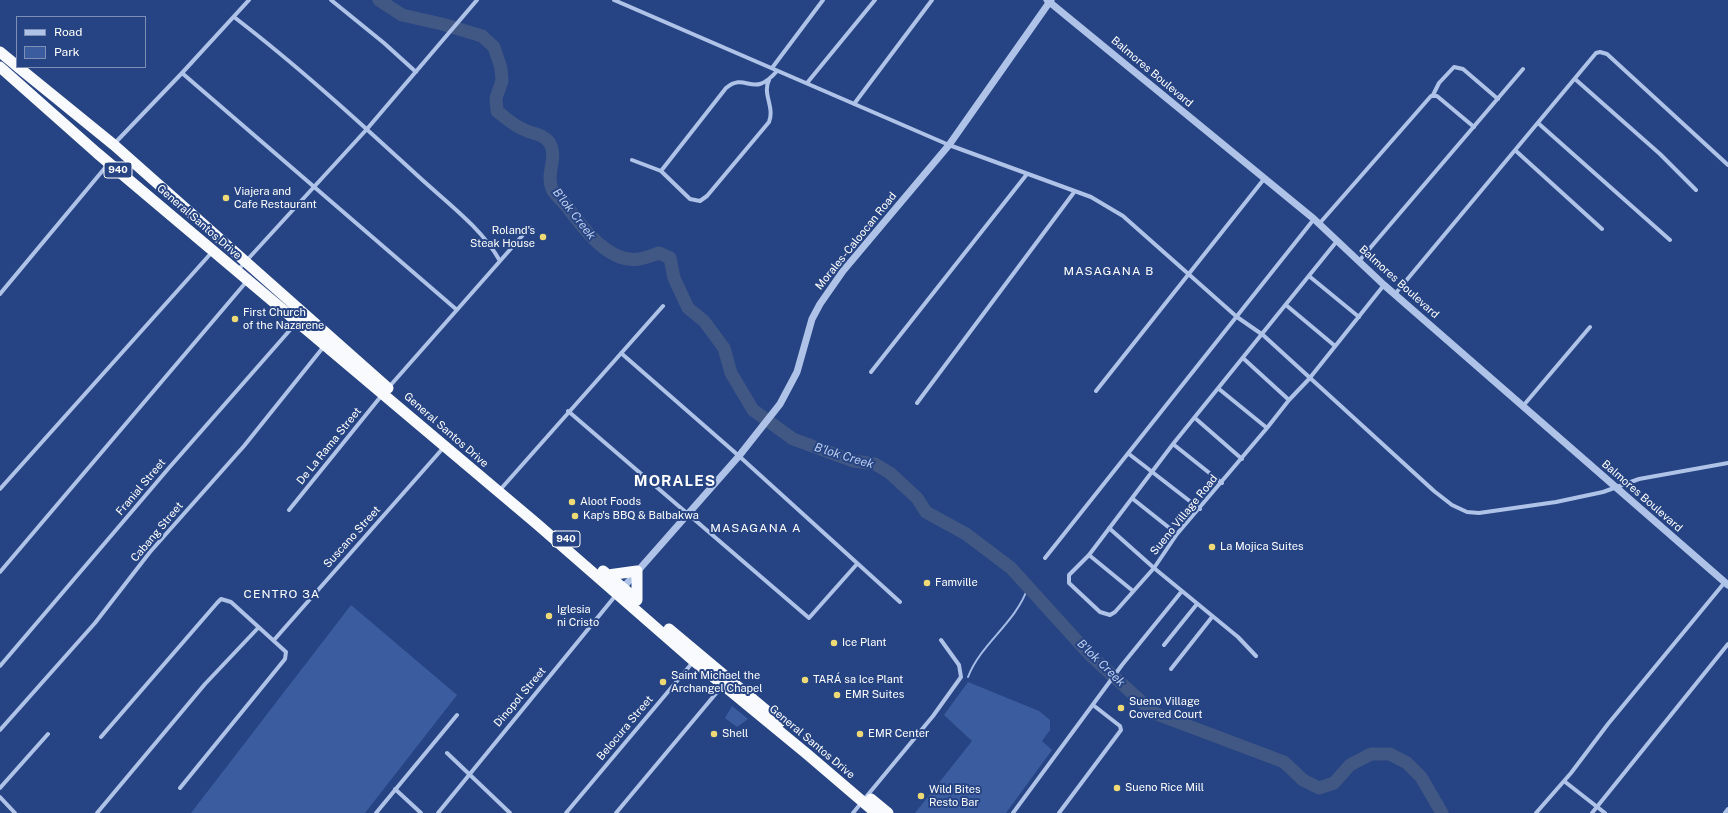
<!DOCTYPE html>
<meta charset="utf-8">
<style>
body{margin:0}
#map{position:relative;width:1728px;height:813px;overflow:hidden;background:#264483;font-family:"Public Sans",sans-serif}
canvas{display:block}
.legend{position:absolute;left:16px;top:16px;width:130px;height:52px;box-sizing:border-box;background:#264483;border:1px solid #7d8fb5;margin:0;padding:5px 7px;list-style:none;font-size:12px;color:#fff}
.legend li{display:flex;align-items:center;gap:8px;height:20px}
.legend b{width:20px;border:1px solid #7d8fb5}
</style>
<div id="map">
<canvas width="1728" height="813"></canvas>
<ul class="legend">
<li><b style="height:5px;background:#afc2e7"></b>Road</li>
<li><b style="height:11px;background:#3b5da0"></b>Park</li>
</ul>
</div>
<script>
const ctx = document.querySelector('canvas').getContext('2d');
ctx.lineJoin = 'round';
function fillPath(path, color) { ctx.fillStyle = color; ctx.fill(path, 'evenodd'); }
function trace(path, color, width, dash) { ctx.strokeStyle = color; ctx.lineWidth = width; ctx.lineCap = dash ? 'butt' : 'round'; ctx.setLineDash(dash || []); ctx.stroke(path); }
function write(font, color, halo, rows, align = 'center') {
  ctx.font = font + ' "Public Sans",sans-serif'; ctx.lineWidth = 4; ctx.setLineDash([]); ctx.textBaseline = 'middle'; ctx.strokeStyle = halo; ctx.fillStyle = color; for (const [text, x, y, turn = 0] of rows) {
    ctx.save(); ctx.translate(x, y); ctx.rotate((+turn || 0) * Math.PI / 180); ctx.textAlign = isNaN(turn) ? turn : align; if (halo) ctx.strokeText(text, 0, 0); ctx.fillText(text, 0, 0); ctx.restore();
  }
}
fillPath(new Path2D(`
 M351,605L457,695L365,813H191Z
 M968,682L1039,711L1050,720V730L1042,741L1052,750L1006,813H915L972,741L944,715Z
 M732,706L748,719L737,727L725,718Z`), '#3b5da0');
trace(new Path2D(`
 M968,677C981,643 1016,623 1028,587`), '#a4bce7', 2);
trace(new Path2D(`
 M379,0L402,15L442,24L482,36L494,47L501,68L502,81L496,98L497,111C506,118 514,126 525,130C533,134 543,134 549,142C559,157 545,173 552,189C555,196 564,202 568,208C583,228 609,264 639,259C646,258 653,255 659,253L670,258L674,278L688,308L704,321L724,348L731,373L753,410L793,439L853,461L875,464L890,473L917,498L926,512L966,534L1011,568L1090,655L1154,713L1284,762L1303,780L1319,788L1334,783L1350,765L1371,754H1390L1407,763L1421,777L1442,813`), '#415784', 13);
trace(new Path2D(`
 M331,0L384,43L416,72
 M614,0L949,145L1091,197L1123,216L1237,317L1263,335L1434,491L1452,505L1467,512L1479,513L1556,502L1603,492L1639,479L1728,463
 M234,17C298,66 358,121 418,176C446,202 481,227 500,261
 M772,68L823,0
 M182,73L457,310
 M1575,79L1660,154L1696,190
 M807,83L875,0
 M1433,95L1439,83L1454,67L1463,69L1498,99
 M854,104L932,0
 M1538,123L1670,240
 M114,144L182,73L249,0
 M1516,151L1602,229
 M632,160L661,171L690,199L700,201L707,196L769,122C775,107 762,94 769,80
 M661,171L726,88C747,71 752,100 777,71
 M1319,224L1431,96H1437L1474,127
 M1359,261L1523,69
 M237,271L367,129L477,0
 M1309,276L1359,317
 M0,294L109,163
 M1395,294L1596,53L1600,52L1607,54L1728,165
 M1286,305L1335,346
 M621,353L739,456L900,602
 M1244,359L1289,400
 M871,372L1027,174
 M389,387L530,227
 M1219,389L1267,428
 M1096,391L1264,179
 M917,403L1075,191
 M1523,406L1590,327
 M568,411L809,618L857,564
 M1195,418L1242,459
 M1173,444L1222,483
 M1129,454L1200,509
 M0,489L213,251
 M499,491L663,306
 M1133,499L1177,534
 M289,510L382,395
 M1109,528L1154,568L1115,612L1110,615L1100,612L1069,583V575L1089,555L1173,444L1337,241
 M1089,555L1133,591
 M1045,558L1314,219
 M0,572L247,281
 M274,640L444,447
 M1164,645L1197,604
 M1256,656L1238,637L1154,568L1177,534L1267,428L1289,400L1309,379L1384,285
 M0,666L168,469L297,322
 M1171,669L1212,617
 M0,730L95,623L150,552L244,446L325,345
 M101,737L217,603L221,599L231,602L286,652L285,659L180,788
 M447,753L510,813
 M1564,781L1605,813
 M0,788L48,734
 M395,789L421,813
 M0,797L15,813
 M866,797L933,716L961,677L959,665L941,640
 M97,813L205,684L258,628
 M376,813L457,715
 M438,813L616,595
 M566,813L693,662
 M616,813L723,685
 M853,813L862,802
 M1013,813L1122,665L1182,591
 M1059,813L1121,730L1120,726L1093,705
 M1536,813L1571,773L1608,724L1725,582
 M1592,813L1728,644
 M1725,813L1728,809`), '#afc2e7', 4);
trace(new Path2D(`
 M1047,0L1314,219L1384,285L1728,585
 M621,590L739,456L780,404L797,372L812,319L820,304L843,271L949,145L1051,0`), '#afc2e7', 7);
trace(new Path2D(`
 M0,52L17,66
 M0,67L97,153L537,524L694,661L807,754L876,813
 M18,67L114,145L388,388
 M603,571L637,600
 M608,575L637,571V600
 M669,629L780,722
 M871,799L888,813`), '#f8fafe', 11);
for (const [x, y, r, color] of [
 [226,198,4,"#efda75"],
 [543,237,4,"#efda75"],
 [235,319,4,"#efda75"],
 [572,502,4,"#efda75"],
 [575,516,4,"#efda75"],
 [1212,547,4,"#efda75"],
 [927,583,4,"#efda75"],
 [549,616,4,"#efda75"],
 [834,643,4,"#efda75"],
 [805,680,4,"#efda75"],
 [663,682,4,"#efda75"],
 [837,695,4,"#efda75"],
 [1121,708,4,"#efda75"],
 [714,734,4,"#efda75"],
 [860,734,4,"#efda75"],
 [1117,788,4,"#efda75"],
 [921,796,4,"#efda75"]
]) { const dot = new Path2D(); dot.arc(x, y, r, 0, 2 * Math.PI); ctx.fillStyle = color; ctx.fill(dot); trace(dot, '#264483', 1.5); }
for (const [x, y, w] of [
 [118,170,28],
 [566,539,28]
]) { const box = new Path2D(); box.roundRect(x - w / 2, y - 8, w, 16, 3); ctx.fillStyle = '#264483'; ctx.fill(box); trace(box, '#fff', 1); }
write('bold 10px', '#fff', null, [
 ["940",118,170],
 ["940",566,539]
]);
write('11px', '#fff', '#264483', [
 ["Balmores Boulevard",1152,72,40],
 ["General Santos Drive",199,222,41],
 ["Morales-Caloocan Road",856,241,-51],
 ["Balmores Boulevard",1399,282,42],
 ["General Santos Drive",446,430,41],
 ["De La Rama Street",329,446,-51],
 ["Franial Street",141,487,-50],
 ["Balmores Boulevard",1642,496,41],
 ["Sueno Village Road",1184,515,-51],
 ["Cabang Street",157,532,-50],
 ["Suscano Street",352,537,-48],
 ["Dinopol Street",520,697,-50],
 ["Belocura Street",625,728,-50],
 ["General Santos Drive",812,742,40]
]);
write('11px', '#fff', '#264483', [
 ["Viajera and",234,192],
 ["Cafe Restaurant",234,205],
 ["Roland's",535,231,"right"],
 ["Steak House",535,244,"right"],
 ["First Church",243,313],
 ["of the Nazarene",243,326],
 ["Aloot Foods",580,502],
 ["Kap's BBQ & Balbakwa",583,516],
 ["La Mojica Suites",1220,547],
 ["Famville",935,583],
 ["Iglesia",557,610],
 ["ni Cristo",557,623],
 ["Ice Plant",842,643],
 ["Saint Michael the",671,676],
 ["Archangel Chapel",671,689],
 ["TARÁ sa Ice Plant",813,680],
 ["EMR Suites",845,695],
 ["Sueno Village",1129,702],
 ["Covered Court",1129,715],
 ["Shell",722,734],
 ["EMR Center",868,734],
 ["Sueno Rice Mill",1125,788],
 ["Wild Bites",929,790],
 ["Resto Bar",929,803]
], 'left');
write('italic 12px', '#bbcdee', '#264483', [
 ["B'lok Creek",574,214,52],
 ["B'lok Creek",844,456,17],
 ["B'lok Creek",1101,663,44]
]);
ctx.letterSpacing = '1px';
write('12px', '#fff', '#264483', [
 ["MASAGANA B",1109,271],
 ["MASAGANA A",756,528],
 ["CENTRO 3A",282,594]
]);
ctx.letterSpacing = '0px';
ctx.letterSpacing = '1px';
write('bold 15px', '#fff', '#264483', [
 ["MORALES",675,481]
]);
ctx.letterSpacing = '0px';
</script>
